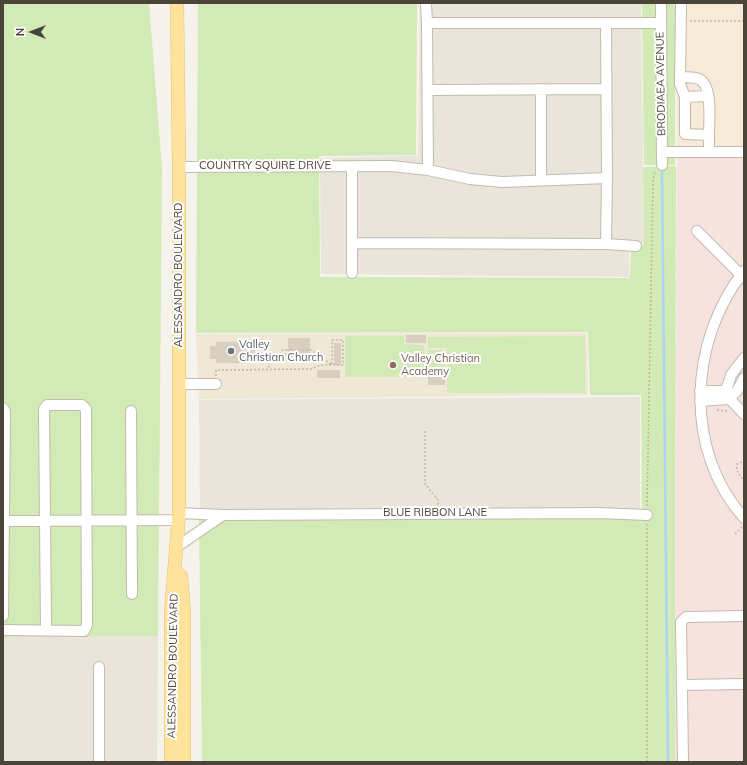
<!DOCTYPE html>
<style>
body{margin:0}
#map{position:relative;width:747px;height:765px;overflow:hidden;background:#f6f3ec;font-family:Mulish,sans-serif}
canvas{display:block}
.frame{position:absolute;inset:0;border:4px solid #4b4439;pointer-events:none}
.north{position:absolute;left:12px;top:12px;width:40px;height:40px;-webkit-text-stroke:3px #fff;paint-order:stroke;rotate:270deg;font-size:11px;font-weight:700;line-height:16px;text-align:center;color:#4b4439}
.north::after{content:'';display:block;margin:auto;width:14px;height:18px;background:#4b4439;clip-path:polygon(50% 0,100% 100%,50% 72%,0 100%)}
</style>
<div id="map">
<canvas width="747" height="765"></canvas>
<div class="frame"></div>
<div class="north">N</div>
</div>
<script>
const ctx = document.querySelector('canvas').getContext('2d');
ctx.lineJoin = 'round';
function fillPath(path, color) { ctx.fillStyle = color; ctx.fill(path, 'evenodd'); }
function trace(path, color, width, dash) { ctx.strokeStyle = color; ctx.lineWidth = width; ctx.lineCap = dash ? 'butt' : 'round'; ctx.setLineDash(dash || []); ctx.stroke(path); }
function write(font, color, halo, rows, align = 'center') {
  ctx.font = font + ' Mulish,sans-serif'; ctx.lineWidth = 4; ctx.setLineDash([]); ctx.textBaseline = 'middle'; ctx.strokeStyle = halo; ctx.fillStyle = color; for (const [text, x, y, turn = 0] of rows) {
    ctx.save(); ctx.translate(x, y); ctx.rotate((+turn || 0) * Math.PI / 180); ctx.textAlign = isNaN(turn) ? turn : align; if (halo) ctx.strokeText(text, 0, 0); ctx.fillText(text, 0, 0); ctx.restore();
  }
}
fillPath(new Path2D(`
 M420,3H641L644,243H629V277L321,274L320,158L418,156Z
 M640,397V518L594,516L200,518L199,400Z
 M158,636L157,762H3V637Z`), '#eae5da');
fillPath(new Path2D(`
 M676,3H744V156H677Z`), '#f7ead8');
fillPath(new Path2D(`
 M587,333L588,395L199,399L196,334Z`), '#efe8d6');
fillPath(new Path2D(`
 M677,157H744V762H675Z`), '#f6e3e0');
fillPath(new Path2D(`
 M3,3H149L162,168L158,636L3,637Z
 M198,3H417L416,155L319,156L320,277L630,278L631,245H644L643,167L676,166L675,762H202L199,520L595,518L642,520L641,395H590L588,332L196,333Z
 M642,3H675V165H644Z
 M345,336H404V344L424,345L425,377H345Z
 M585,336V393H447V348H428V337Z
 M428,350H445V374H428Z`), '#d2eab5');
trace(new Path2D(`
 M662,171L668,762`), '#a9d4f2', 2.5);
fillPath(new Path2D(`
 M406,335H426V343H406Z
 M288,338H310V353H312V360H285V353H288Z
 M255,341V363H216V359H210V346H216V342Z
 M334,343H341V365H334Z
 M317,370H340V378H317Z
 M428,376H445V385H428Z`), '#d8cfc1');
const minor = new Path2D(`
 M426,3L427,23
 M661,3L662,165
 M680,77C685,77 694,77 699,79C713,85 709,121 709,135
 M541,89V180
 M428,90L606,89
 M685,97L708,96
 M662,152H709V135L685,134V97L680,84L681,3
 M709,152H744
 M352,166V243L606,244L607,178
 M179,167L391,166L428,170L470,179L502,182L607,178L606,24
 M428,170L427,23H661
 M697,231L744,278
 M606,244L636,246
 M744,271C689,340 683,450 744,518
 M352,273V243
 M179,384H216
 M700,391H723L727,388L731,375L744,358
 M725,394L744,414
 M700,401L728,399L737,391L744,378
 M3,408L5,411L3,616
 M131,411L132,594
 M179,513L223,515L600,513L647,515
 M3,521L179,520
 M178,546L223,515
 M3,630L84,631L87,625L86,409L82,405H47L44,409L46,630
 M682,685L744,684
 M99,762V667
 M683,762L681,622L686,617L744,616`);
const major = new Path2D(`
 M181,576L184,612V762
 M171,762V612L179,513V167L177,3`);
trace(minor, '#c2bbae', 12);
trace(major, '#e6c16a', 14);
trace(new Path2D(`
 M690,21H744
 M216,376V370L312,369C320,363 332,365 343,365V340H332V365L311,350H283L280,355H269V369
 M717,410L729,411
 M425,431V484L438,500V505
 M742,462L737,464C736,471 739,475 744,480
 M647,506L653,182L655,170
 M647,524V762
 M735,534L742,527`), '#c4b79f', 1.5, [2, 2]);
trace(minor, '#fff', 10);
trace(major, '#ffe39c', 13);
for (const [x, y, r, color] of [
 [231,351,4,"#6b7280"],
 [393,365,4,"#8d6e63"]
]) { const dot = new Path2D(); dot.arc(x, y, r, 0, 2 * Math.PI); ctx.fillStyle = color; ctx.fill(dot); trace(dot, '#fff', 1.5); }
write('11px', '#4b4439', '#fff', [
 ["BRODIAEA AVENUE",661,84,-91],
 ["COUNTRY SQUIRE DRIVE",265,166],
 ["ALESSANDRO BOULEVARD",179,275,-90],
 ["BLUE RIBBON LANE",435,513],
 ["ALESSANDRO BOULEVARD",173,666,-89]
]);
write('11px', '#5b616d', '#fff', [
 ["Valley",239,345],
 ["Christian Church",239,358]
], 'left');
write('11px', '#785e54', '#fff', [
 ["Valley Christian",401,359],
 ["Academy",401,372]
], 'left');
</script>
